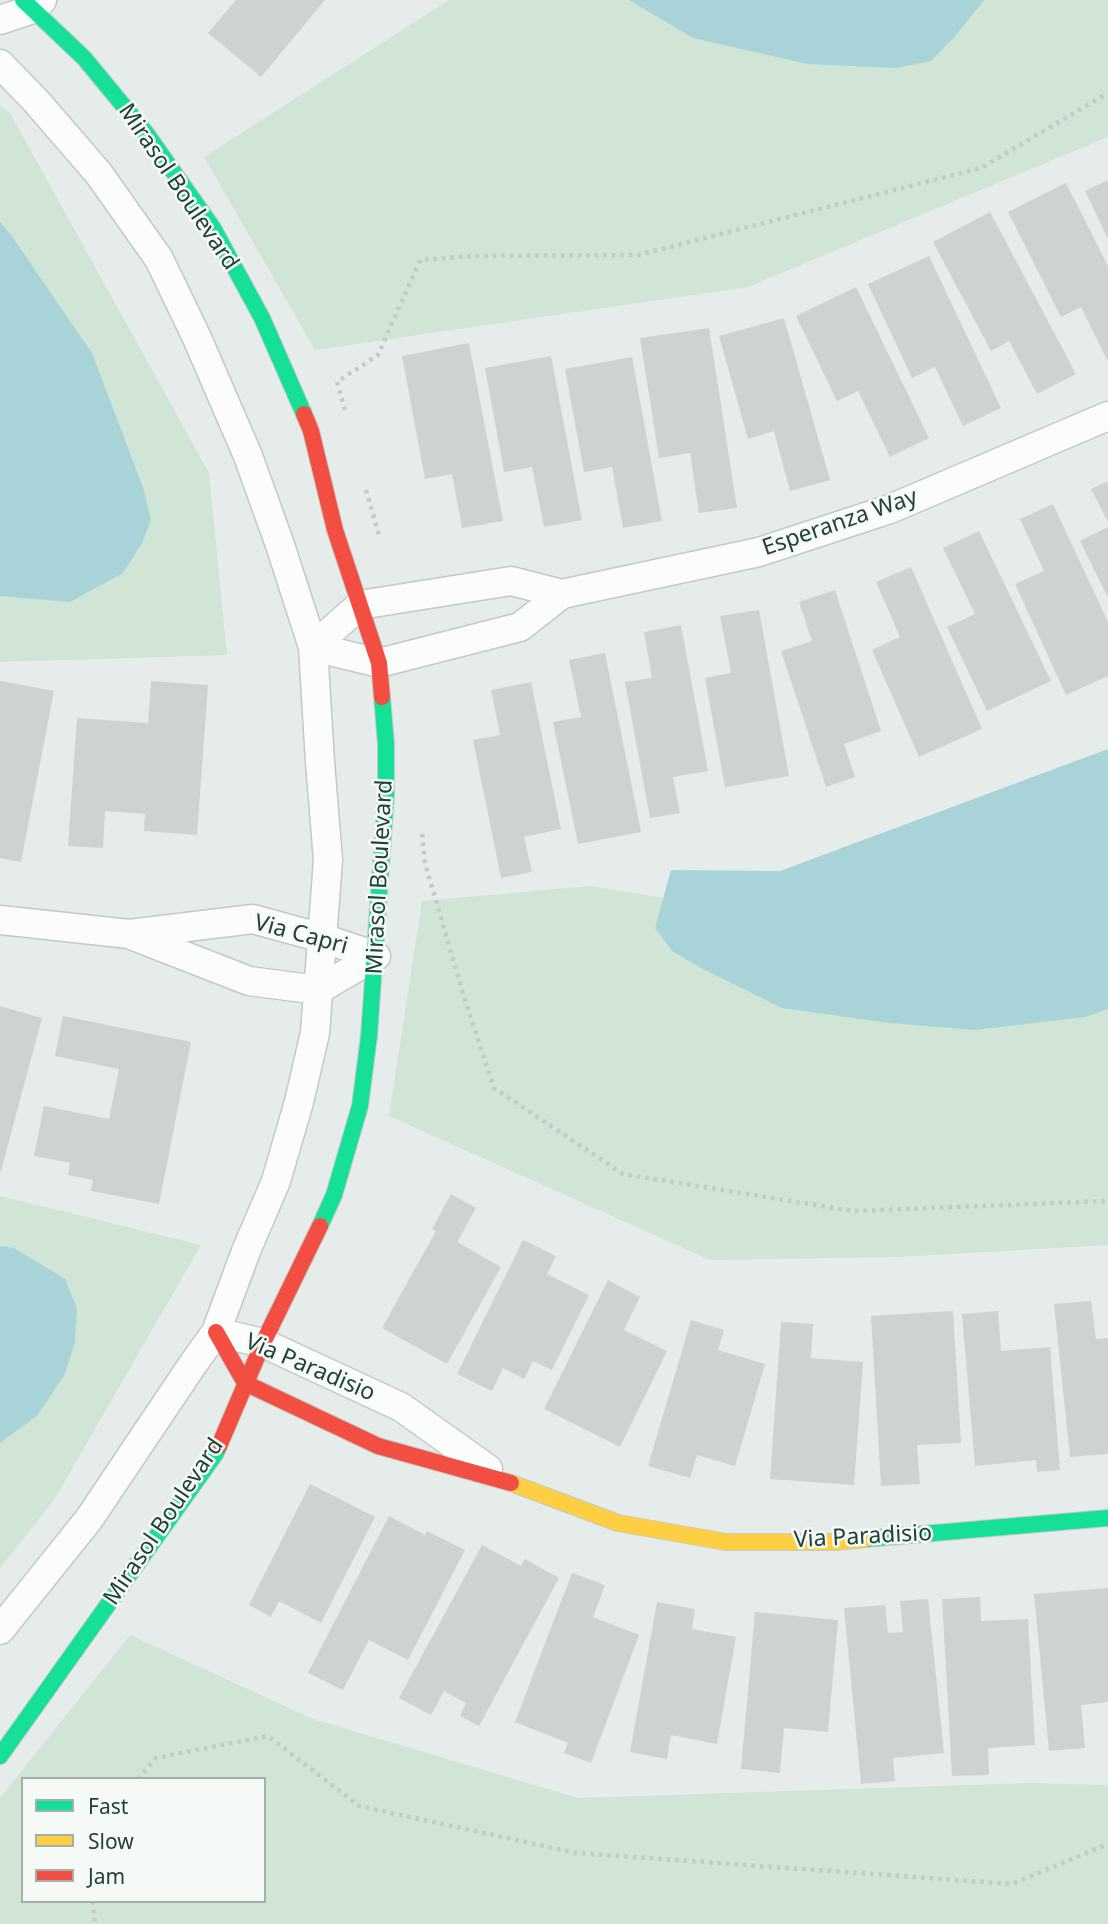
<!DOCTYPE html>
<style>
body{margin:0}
#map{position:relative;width:1108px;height:1924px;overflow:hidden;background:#e6ece9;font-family:"Noto Sans",sans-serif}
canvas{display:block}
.legend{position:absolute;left:21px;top:1777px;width:245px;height:126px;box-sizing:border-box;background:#f5faf7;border:2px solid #a1b0aa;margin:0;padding:9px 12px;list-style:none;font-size:21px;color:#234037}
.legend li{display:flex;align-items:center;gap:14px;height:35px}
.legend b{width:35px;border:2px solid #a1b0aa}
</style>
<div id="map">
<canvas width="1108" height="1924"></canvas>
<ul class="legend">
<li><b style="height:9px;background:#16e098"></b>Fast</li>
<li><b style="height:9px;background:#ffcf43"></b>Slow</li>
<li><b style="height:9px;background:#f24e42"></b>Jam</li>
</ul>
</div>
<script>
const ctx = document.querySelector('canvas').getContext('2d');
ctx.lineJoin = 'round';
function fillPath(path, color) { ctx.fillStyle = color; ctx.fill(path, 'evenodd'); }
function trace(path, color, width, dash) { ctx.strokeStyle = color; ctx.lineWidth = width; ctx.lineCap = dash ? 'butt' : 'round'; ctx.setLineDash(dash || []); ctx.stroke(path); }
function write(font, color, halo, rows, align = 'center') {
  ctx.font = font + ' "Noto Sans",sans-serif'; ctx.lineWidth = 5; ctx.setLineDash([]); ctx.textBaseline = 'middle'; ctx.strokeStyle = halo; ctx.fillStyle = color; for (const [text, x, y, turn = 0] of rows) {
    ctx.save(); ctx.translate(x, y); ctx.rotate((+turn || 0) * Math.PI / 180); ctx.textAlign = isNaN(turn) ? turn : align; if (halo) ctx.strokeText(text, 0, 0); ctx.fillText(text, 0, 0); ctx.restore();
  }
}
fillPath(new Path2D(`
 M449,0H1108V137L748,287L315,350L204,157Z
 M0,106L10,113L209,473L227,655L0,662Z
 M1108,883V1245L898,1257L710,1260L389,1116L422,901L591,886L977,950Z
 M0,1196L201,1245L54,1500L0,1568Z
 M130,1635L313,1719L578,1798L1030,1783L1108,1785V1924H0V1798ZM23,1779H264V1901H23Z`), '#d0e5d5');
fillPath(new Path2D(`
 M629,0H984L956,35L931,61L896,68L808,64L693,38Z
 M0,222L11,235L92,353L144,490L151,520L142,543L123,573L70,602L0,596Z
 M1108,749V1009L1085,1017L975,1030L890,1023L782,1008L699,967L672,951L655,928L671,870L780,871Z
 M0,1246L14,1248L65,1279L77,1308L75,1342L65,1374L37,1416L0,1443Z`), '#a8d4d9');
fillPath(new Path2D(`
 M236,0H325L261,77L208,33Z
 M1108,180V239L1085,191Z
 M1066,183L1108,266V362L1081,307L1061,317L1008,212Z
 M990,212L1076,374L1037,394L1009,341L991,351L933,242Z
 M929,256L1001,408L963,426L935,367L912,378L868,284Z
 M856,287L929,438L890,457L858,391L837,401L796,316Z
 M784,318L830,480L790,491L774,431L748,439L719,336Z
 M709,328L737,508L699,513L690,453L659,458L640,338Z
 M469,343L503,521L462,528L452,474L425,479L402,356Z
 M551,356L582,520L544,527L532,467L504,472L485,368Z
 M632,357L662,521L623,528L612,467L584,472L565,369Z
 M1108,481V522L1091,489Z
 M1053,504L1108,622V676L1066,695L1015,584L1044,571L1020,519Z
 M1108,527V598L1080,541Z
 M979,531L1051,681L987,711L947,627L975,614L943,548Z
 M911,567L982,729L919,757L872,650L900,637L876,582Z
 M835,590L881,731L844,744L855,777L826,787L781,651L812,641L799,602Z
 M759,610L789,776L725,787L705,678L731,673L720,616Z
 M681,625L708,771L673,777L680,813L650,818L625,682L652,678L644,632Z
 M605,653L641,832L578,844L553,722L581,717L569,660Z
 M0,681L54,691L21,862L0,858Z
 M151,681L208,685L197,835L144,831L145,814L105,811L103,848L68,846L77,718L148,723Z
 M531,682L561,829L524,837L532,872L501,878L473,740L500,735L491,690Z
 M0,1006L42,1018L1,1171H0Z
 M63,1016L191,1042L159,1204L91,1191L93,1180L68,1175L70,1163L34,1156L44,1106L109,1119L119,1069L55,1056Z
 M451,1194L476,1208L457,1242L501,1267L447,1364L382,1328L436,1231L432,1229Z
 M523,1240L556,1256L547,1274L589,1295L552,1370L533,1361L524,1379L503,1368L492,1391L457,1374Z
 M608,1280L640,1297L624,1330L667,1351L620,1447L544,1409Z
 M1091,1301L1096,1339L1108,1338V1454L1070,1457L1054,1304Z
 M953,1311L961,1443L917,1445L920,1484L881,1486L871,1316Z
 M998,1311L1001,1351L1050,1347L1060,1470L1037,1472L1036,1460L975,1466L962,1314Z
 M691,1320L724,1330L718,1350L765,1364L735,1466L697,1455L690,1478L648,1466Z
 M781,1322L813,1324L811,1358L863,1362L854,1485L770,1479Z
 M310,1484L375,1517L321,1623L279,1601L271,1617L249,1605Z
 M389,1516L425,1535L427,1531L465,1550L408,1660L369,1640L343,1690L308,1673Z
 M482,1545L521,1566L525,1559L559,1578L479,1726L460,1716L466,1703L444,1691L431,1715L399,1698Z
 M572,1573L605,1585L593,1617L639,1635L591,1763L564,1753L568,1743L515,1722Z
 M1108,1588V1702L1081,1705L1085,1748L1049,1751L1034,1594Z
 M980,1597L981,1621L1028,1619L1035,1745L988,1748L989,1775L952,1776L942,1599Z
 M928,1599L944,1753L893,1758L895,1781L861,1784L844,1608L885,1605L888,1633L903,1632L900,1601Z
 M657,1602L695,1609L692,1629L736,1637L717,1744L671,1735L667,1759L630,1752Z
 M755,1612L838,1620L828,1732L784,1728L780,1773L741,1769Z`), '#ced3d1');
const street = new Path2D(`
 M0,20L33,9L42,0
 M0,64L36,101L99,174L159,259L197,338L248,456L280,545L313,647L320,762L328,860L315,1033L299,1102L276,1181L246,1251L216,1332L193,1364L89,1519L0,1630
 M313,647L379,663L520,627L562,594L759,552L890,509L1108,416
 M313,647L360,605L511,581L562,594
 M0,920L129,934L253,919L322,938L376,956
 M131,935L249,981L318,990L376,956
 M216,1332L263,1343L401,1407L488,1469`);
const fast = new Path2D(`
 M23,0L84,58L146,133L213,228L262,318L304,414
 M320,1226L334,1195L360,1106L369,1036L386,794V744L382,697
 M865,1539L1108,1518
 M0,1756L216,1453L219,1446`);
const slow = new Path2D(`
 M511,1483L618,1523L726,1542H836L865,1539`);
const jam = new Path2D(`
 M304,414L311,431L335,530L379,663L382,697
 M216,1332L245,1383L378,1446L511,1483
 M219,1446L263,1343L320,1226`);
trace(street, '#c3c9c6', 31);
trace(fast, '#c2cac6', 18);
trace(slow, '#c2cac6', 18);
trace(jam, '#c2cac6', 18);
trace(new Path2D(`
 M345,410L337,382L378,355L420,260L473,256L638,255L981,168L1108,93
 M366,490L379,535
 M422,834L425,863L463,994L494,1088L623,1174L853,1211L1108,1201
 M138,1779L156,1758L268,1736L359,1806L577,1853L1012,1884L1108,1844
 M93,1901L95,1924`), '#c2cbc7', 4.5, [3.5, 5]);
trace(street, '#fbfcfc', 28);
trace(fast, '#16e098', 16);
trace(slow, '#ffcf43', 16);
trace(jam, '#f24e42', 16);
write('23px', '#234037', '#f5faf7', [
 ["Mirasol Boulevard",178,187,56],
 ["Esperanza Way",840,523,-19],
 ["Mirasol Boulevard",380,877,-87],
 ["Via Capri",301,935,15],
 ["Via Paradisio",310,1368,23],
 ["Mirasol Boulevard",164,1522,-56],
 ["Via Paradisio",863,1537,-3]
]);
</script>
